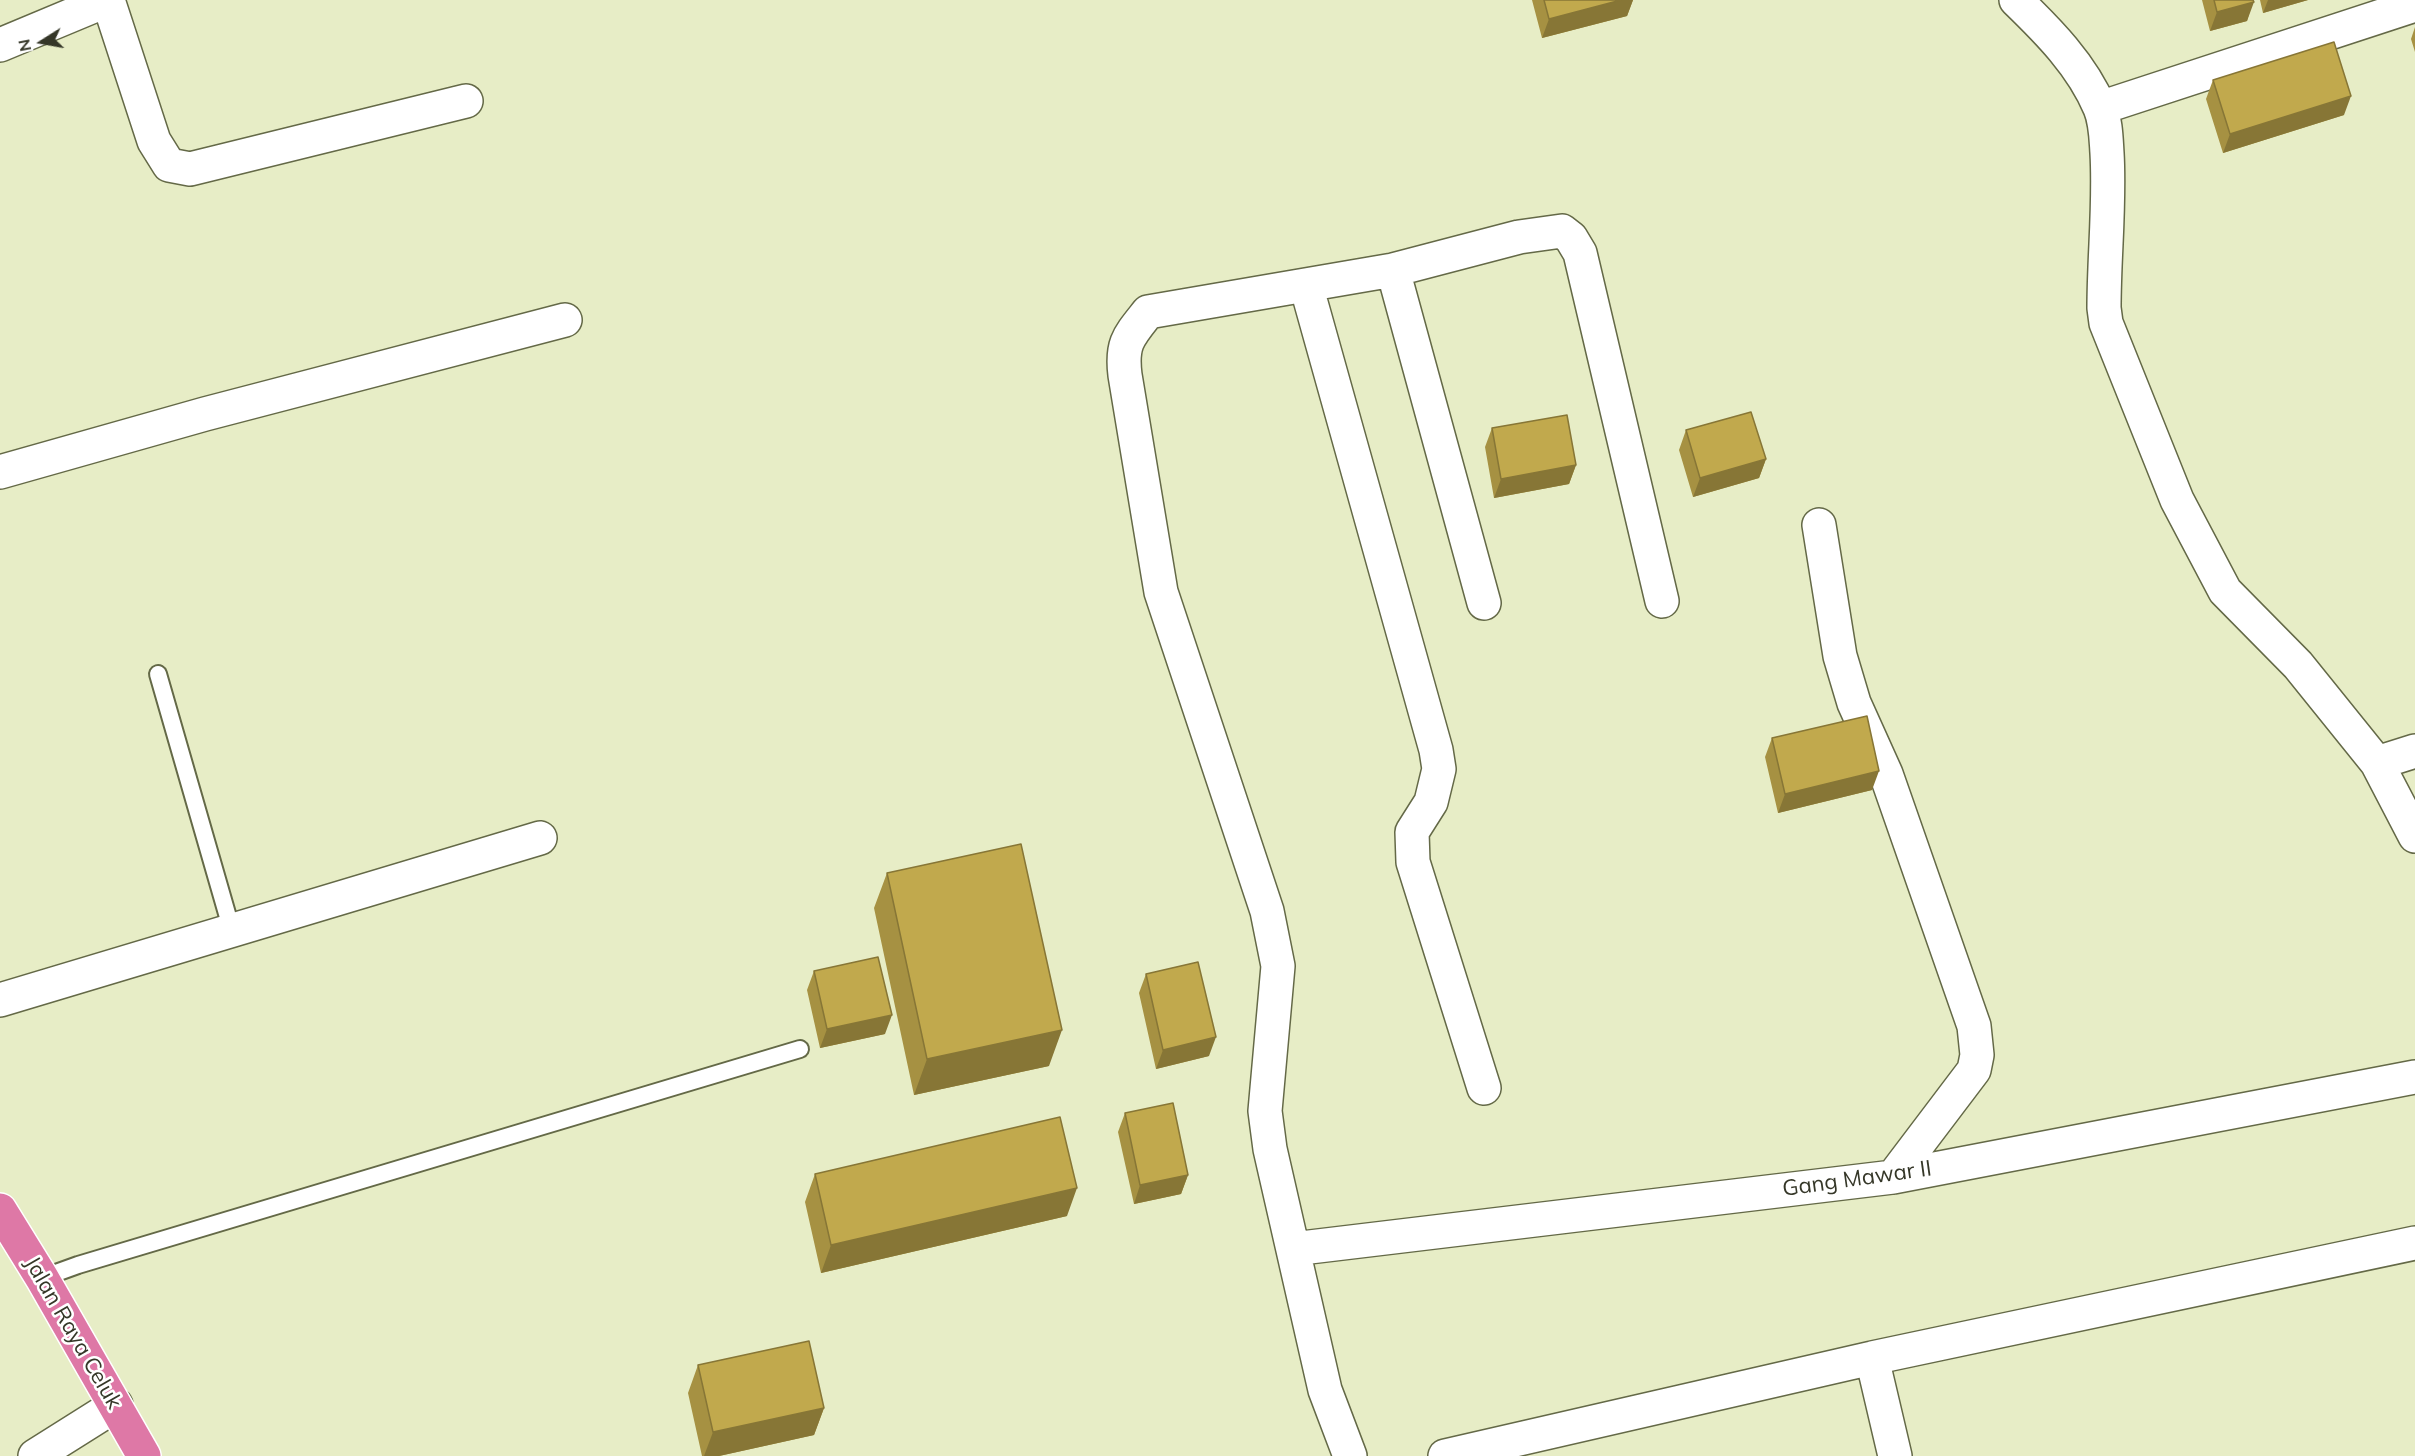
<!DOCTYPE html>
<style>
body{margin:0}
#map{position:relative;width:2415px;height:1456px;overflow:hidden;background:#e7edc6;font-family:Mulish,sans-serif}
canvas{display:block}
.north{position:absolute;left:12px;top:12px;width:60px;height:60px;-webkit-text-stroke:4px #fff;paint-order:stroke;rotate:259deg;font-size:16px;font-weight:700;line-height:24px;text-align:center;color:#353728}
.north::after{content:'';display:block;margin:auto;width:21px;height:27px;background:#353728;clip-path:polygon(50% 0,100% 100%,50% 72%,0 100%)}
</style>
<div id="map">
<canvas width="2415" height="1456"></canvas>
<div class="north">N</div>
</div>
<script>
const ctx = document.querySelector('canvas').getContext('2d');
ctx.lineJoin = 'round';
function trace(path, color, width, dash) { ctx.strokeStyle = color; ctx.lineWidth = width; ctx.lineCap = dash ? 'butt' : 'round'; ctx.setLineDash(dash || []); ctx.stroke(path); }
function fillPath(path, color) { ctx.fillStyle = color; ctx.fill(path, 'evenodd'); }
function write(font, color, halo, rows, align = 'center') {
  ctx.font = font + ' Mulish,sans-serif'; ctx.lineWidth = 5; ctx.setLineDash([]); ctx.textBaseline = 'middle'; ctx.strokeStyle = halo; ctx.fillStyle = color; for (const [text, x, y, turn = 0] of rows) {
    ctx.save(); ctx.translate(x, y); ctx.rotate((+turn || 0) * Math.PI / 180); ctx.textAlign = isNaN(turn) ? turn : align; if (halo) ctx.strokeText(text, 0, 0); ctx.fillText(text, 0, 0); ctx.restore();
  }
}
const service = new Path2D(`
 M158,674L232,931
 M42,1278L78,1265L800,1049`);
const minor = new Path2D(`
 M108,0L154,141L169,165L190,169L466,101
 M2016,0C2048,31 2082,65 2100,108C2106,122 2106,138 2107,153C2110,204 2104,256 2104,308L2106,323L2177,500L2225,591L2298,665L2377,763L2415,836
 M0,45L108,0
 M2100,108L2415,5
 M1393,270L1484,603
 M1306,285L1436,750L1439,769L1431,802L1412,832L1413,862L1484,1088
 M0,472L205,414L565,320
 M1819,525L1840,656L1854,703L1886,774L1974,1026L1977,1055L1974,1070L1893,1177
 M2377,763L2415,751
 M0,1000L540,838
 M1293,1249L1893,1177L2415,1077
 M35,1456L116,1405
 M1350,1456L1325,1390L1270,1149L1265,1111L1278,966L1267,911L1161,592L1125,375C1121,343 1129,336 1148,312L1393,270L1519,237L1562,231L1571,238L1580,253L1662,601
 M1445,1456L1872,1358
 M1895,1456L1872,1358L2415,1243`);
const trunk = new Path2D(`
 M0,1210L42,1278L144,1456`);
trace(service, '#646947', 20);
trace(minor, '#646947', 36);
trace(trunk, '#fff', 36);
trace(service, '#fff', 16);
trace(minor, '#fff', 33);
trace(trunk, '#de78a6', 33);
fillPath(new Path2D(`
 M1532,0H1633L1627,16L1542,38Z
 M2202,0H2253L2247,21L2210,31Z
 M2260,0H2308L2263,13Z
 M2415,27V52L2411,39Z
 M2213,80L2344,115L2223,153L2206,99Z
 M1492,428L1576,465L1569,484L1494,498L1485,447Z
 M1686,430L1766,459L1759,478L1693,497L1679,450Z
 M1772,738L1872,790L1778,813L1765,757Z
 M887,873L1049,1066L914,1095L874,908Z
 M814,971L885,1034L820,1048L807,990Z
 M1146,974L1209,1056L1156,1069L1139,993Z
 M1125,1113L1188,1175L1181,1194L1134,1204L1118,1132Z
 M815,1174L1067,1216L821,1273L805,1202Z
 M698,1365L824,1408L814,1435L719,1456H702L688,1393Z`), '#a69142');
fillPath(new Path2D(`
 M1621,0H1633L1627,16L1542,38L1549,19Z
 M2268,0H2308L2263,13Z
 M2254,2L2247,21L2210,31L2217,12Z
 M2351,96L2344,115L2223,153L2230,134Z
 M1766,459L1759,478L1693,497L1700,478Z
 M1576,465L1569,484L1494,498L1501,479Z
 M1879,771L1872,790L1778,813L1785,794Z
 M892,1015L885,1034L820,1048L827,1029Z
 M1062,1030L1049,1066L914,1095L927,1059Z
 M1216,1037L1209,1056L1156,1069L1163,1050Z
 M1188,1175L1181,1194L1134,1204L1140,1185Z
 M1077,1188L1067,1216L821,1273L831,1245Z
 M824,1408L814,1435L719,1456H704L713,1432Z`), '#877636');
const building = new Path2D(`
 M1544,0H1621L1549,19Z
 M2214,0H2253L2254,2L2217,12Z
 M2334,42L2351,96L2230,134L2213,80Z
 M1751,412L1766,459L1700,478L1686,430Z
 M1567,415L1576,465L1501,479L1492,428Z
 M1867,716L1879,771L1785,794L1772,738Z
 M1021,844L1062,1030L927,1059L887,873Z
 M878,957L892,1015L827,1029L814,971Z
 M1198,962L1216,1037L1163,1050L1146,974Z
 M1173,1103L1188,1175L1140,1185L1125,1113Z
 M1060,1117L1077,1188L831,1245L815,1174Z
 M809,1341L824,1408L713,1432L698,1365Z`);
fillPath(building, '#c1a94d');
trace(building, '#877636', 1.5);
write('22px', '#353728', '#fff', [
 ["Gang Mawar II",1857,1179,-8],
 ["Jalan Raya Celuk",73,1333,60]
]);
</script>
